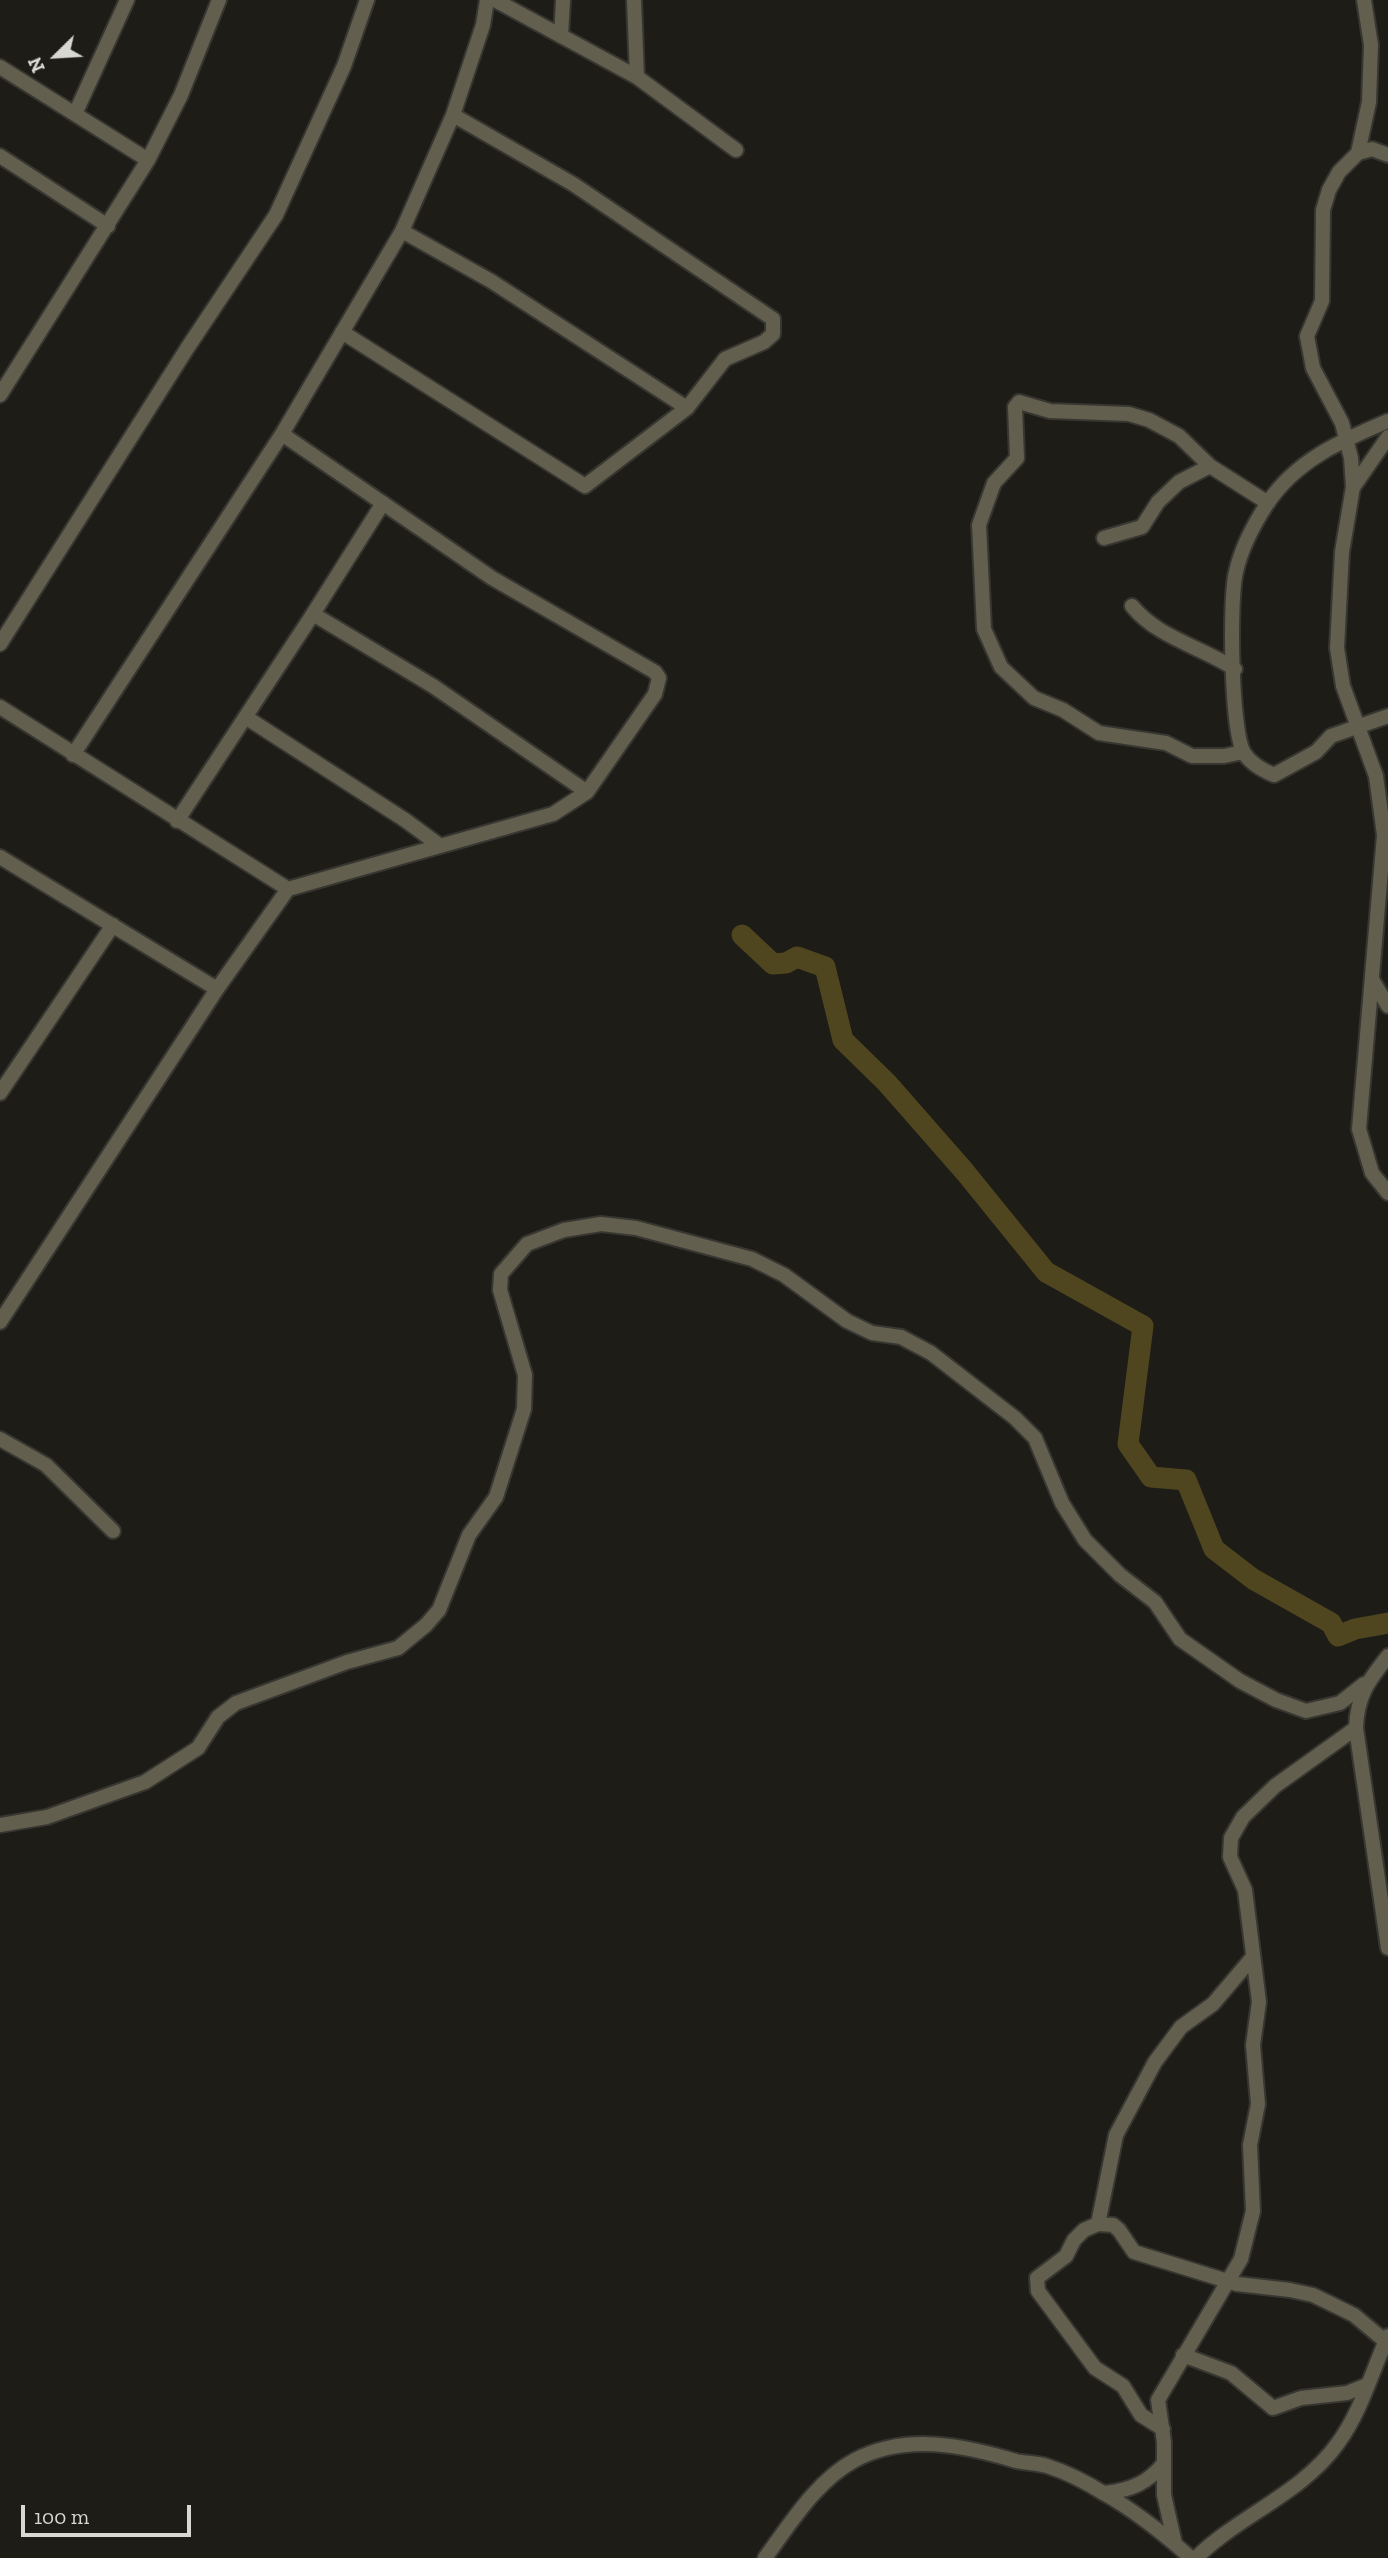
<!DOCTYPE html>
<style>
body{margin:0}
#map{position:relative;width:1388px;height:2558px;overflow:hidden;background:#1d1c17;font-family:"Zilla Slab",serif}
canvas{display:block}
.north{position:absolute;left:21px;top:21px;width:70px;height:70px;-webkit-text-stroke:5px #1d1c17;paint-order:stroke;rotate:246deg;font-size:19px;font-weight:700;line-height:28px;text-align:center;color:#d7d7d4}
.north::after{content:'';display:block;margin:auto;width:24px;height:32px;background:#d7d7d4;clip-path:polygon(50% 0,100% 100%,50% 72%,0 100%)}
.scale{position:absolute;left:21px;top:2505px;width:170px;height:32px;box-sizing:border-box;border:4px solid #d7d7d4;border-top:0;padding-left:9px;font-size:21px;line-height:24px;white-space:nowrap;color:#d7d7d4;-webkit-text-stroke:5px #1d1c17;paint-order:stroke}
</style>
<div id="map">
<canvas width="1388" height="2558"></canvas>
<div class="north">N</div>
<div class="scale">100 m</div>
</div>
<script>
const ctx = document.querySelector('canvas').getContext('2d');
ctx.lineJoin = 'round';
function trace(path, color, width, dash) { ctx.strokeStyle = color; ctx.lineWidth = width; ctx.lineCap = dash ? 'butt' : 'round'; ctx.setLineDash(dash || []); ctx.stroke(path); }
trace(new Path2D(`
 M742,935L773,964L786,963L797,957L825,967L843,1040L887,1083L965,1172L1046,1272L1143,1326L1128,1444L1151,1477L1186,1480L1214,1549L1253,1579L1331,1623L1338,1636L1355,1629L1388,1623`), '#4f461f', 21);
const minor = new Path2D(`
 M495,0L637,77L736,150
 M634,0L637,77
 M1364,0L1371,45L1369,102L1358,153L1339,172L1329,190L1323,210L1322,301L1307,336L1313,368L1342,423L1351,458L1353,487L1342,552L1337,648L1343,686L1376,776L1384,835L1359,1129L1372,1173L1388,1193
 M561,36L563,0
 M0,67L148,160
 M75,114L127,0
 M1358,153L1372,149L1388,155
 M0,156L108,226
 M402,231L491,281L687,408
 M342,332L585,486L687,408L725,359L764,342L773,334V319L573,184L453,115
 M0,395L148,160L181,95L219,0
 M1388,421C1341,441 1296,460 1267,504C1254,524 1241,549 1236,572C1229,599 1231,732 1244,753C1251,764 1262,770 1274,775L1316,752L1331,736L1388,716
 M282,434L492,578L655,672L659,678L655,694L587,792
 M1354,486L1388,437
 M1104,538L1142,527L1158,502L1179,482L1210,466
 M1132,606C1158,638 1202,647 1235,669
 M313,614L383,503
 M0,644L188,347L276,215L344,66L367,0
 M0,707L288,889
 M247,718L405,820L439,845
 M1243,752L1224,756H1192L1166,743L1099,733L1063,710L1034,698L1001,667L984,629L979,525L994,483L1017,458L1015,407L1019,402L1050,411L1129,414L1149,420L1179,436L1210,466L1268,503
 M73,755L282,434L402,231L453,115L483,25L487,0
 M0,857L217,989
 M1373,981L1388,1006
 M0,1093L113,925
 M0,1322L217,989L288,889L553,814L587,792L433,686L313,614L177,821
 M0,1439L46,1465L113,1531
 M1388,1656C1369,1680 1357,1695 1356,1728L1388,1948
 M0,1825L47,1817L145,1782L198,1748L218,1717L236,1703L347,1662L398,1648L426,1625L439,1610L469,1535L496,1497L524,1409L525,1375L500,1290L501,1274L527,1244L564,1230L601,1224L636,1228L752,1259L784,1275L847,1321L872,1333L901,1337L931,1353L1015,1418L1035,1438L1062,1503L1085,1540L1120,1575L1155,1602L1180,1639L1240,1681L1276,1700L1306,1711L1340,1703L1364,1684
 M1098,2224L1116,2135L1155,2062L1181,2027L1213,2004L1252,1958
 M1183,2355L1231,2373L1273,2408L1301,2398L1347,2393L1367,2385
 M1163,2429L1141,2415L1123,2386L1095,2368L1038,2291L1037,2278L1066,2256L1074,2240L1084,2230L1098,2224L1113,2225L1119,2230L1134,2252L1237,2284L1290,2290L1313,2295L1354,2315L1385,2341
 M1105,2493C1131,2490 1148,2483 1164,2463
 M1175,2544L1164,2495V2442L1158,2400L1241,2259L1253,2211L1250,2145L1258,2104L1253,2045L1259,2002L1245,1890L1230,1857L1231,1838L1243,1817L1275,1786L1356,1728
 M765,2558C790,2524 817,2480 855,2460C906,2433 963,2445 1016,2461C1026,2463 1037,2463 1047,2466C1066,2472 1089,2484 1105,2494C1135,2511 1165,2535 1191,2558
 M1196,2558C1238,2516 1303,2493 1338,2443C1361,2412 1372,2371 1388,2336`);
trace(minor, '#373631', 18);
trace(minor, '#635f4e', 14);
</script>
